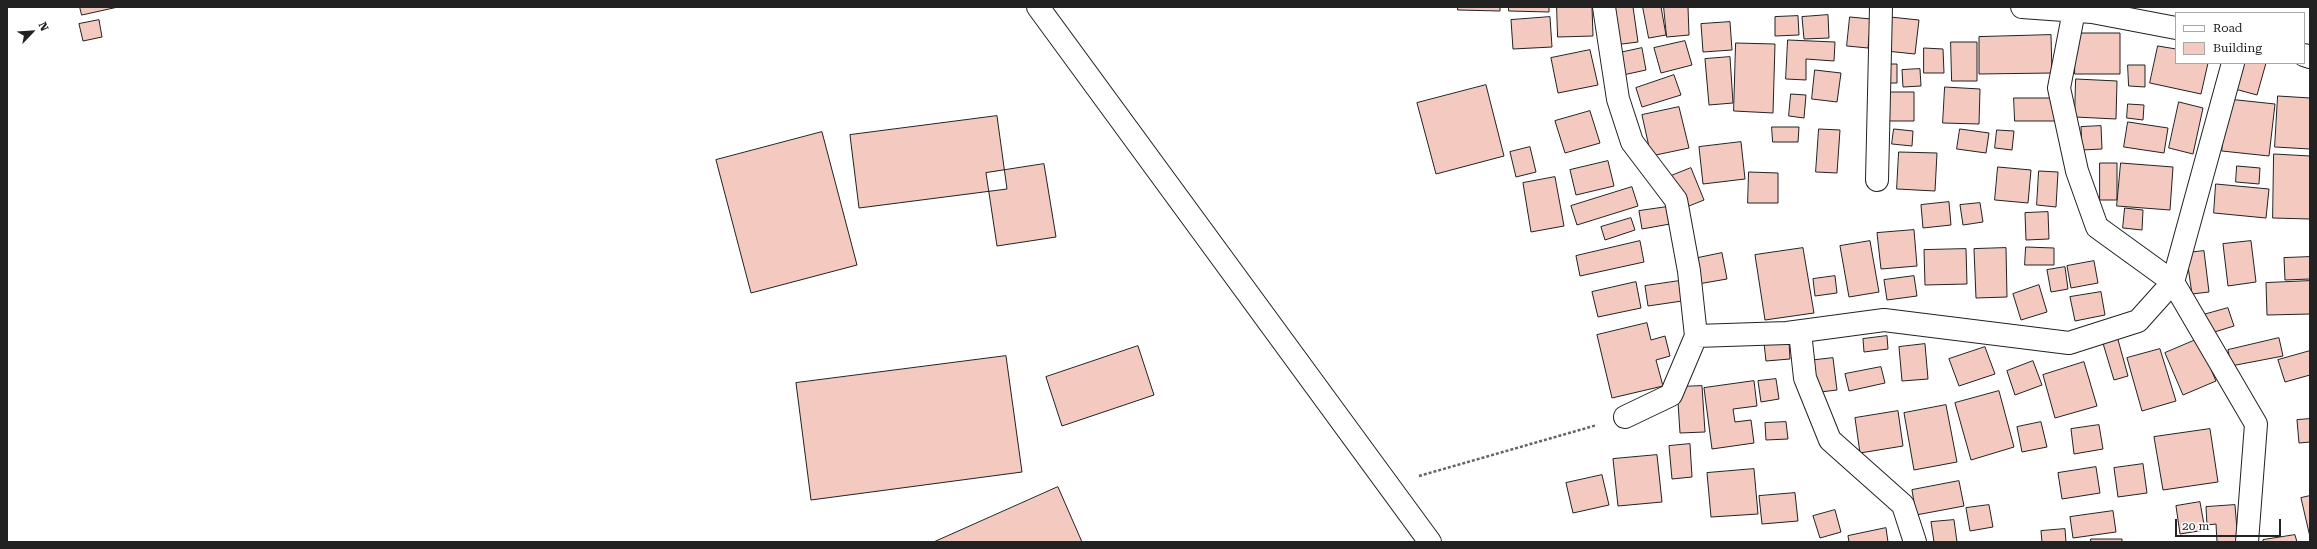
<!DOCTYPE html>
<style>
body{margin:0}
#map{position:relative;width:2317px;height:549px;overflow:hidden;background:#fff;font-family:"Roboto Serif",serif}
canvas{display:block}
.frame{position:absolute;inset:0;border:8px solid #222;pointer-events:none}
.legend{position:absolute;left:2175px;top:12px;width:130px;height:52px;box-sizing:border-box;background:#fff;border:1px solid #a7a7a7;margin:0;padding:5px 7px;list-style:none;font-size:12px;color:#222}
.legend li{display:flex;align-items:center;gap:8px;height:20px}
.legend b{width:20px;border:1px solid #a7a7a7}
.north{position:absolute;left:12px;top:12px;width:40px;height:40px;-webkit-text-stroke:3px #fff;paint-order:stroke;rotate:65deg;font-size:11px;font-weight:700;line-height:16px;text-align:center;color:#222}
.north::after{content:'';display:block;margin:auto;width:14px;height:18px;background:#222;clip-path:polygon(50% 0,100% 100%,50% 72%,0 100%)}
.scale{position:absolute;left:2175px;top:519px;width:106px;height:18px;box-sizing:border-box;border:2px solid #222;border-top:0;padding-left:5px;font-size:12px;line-height:14px;white-space:nowrap;color:#222;-webkit-text-stroke:3px #fff;paint-order:stroke}
</style>
<div id="map">
<canvas width="2317" height="549"></canvas>
<div class="frame"></div>
<ul class="legend">
<li><b style="height:5px;background:#fff"></b>Road</li>
<li><b style="height:11px;background:#f3c9c0"></b>Building</li>
</ul>
<div class="north">N</div>
<div class="scale">20 m</div>
</div>
<script>
const ctx = document.querySelector('canvas').getContext('2d');
ctx.lineJoin = 'round';
function fillPath(path, color) { ctx.fillStyle = color; ctx.fill(path, 'evenodd'); }
function trace(path, color, width, dash) { ctx.strokeStyle = color; ctx.lineWidth = width; ctx.lineCap = dash ? 'butt' : 'round'; ctx.setLineDash(dash || []); ctx.stroke(path); }
const building = new Path2D(`
 M80,7H118L82,15Z
 M1458,7H1500V11L1458,10Z
 M1509,7H1549V12L1509,11Z
 M1557,7H1592L1593,36L1558,37Z
 M1608,7H1633L1638,42L1614,45Z
 M1643,7H1661L1666,35L1649,38Z
 M1664,7H1688L1689,35L1667,37Z
 M1828,15L1829,38L1804,39L1802,17Z
 M1798,16L1799,35L1775,36V17Z
 M1550,17L1552,47L1513,49L1511,20Z
 M1850,17L1871,19L1868,48L1847,46Z
 M1890,17L1919,20L1915,54L1886,51Z
 M99,20L102,37L83,41L79,24Z
 M1730,22L1732,50L1703,52L1701,24Z
 M2075,33H2120V74H2075Z
 M2051,35L2052,73L1979,74V37Z
 M1788,40L1835,42L1834,61L1806,59V80L1786,79Z
 M1685,41L1692,65L1661,73L1654,48Z
 M1951,42H1977V81H1952Z
 M1736,43L1775,44L1773,113L1734,111Z
 M2158,46L2176,49V63H2208L2201,94L2150,83Z
 M1642,48L1646,70L1623,75L1619,53Z
 M1924,48L1943,49L1944,73H1924Z
 M1590,50L1598,85L1558,93L1551,58Z
 M1730,57L1733,103L1709,105L1705,59Z
 M2242,63H2266L2257,95L2235,89Z
 M1885,64H1897V83H1885Z
 M2128,65H2145V87L2129,86Z
 M1920,69L1921,86L1903,87L1902,70Z
 M1815,70L1841,73L1837,102L1812,99Z
 M1674,75L1681,95L1642,107L1636,88Z
 M2076,79L2117,81L2116,119L2075,117Z
 M1486,85L1504,156L1436,174L1417,103Z
 M1945,87L1980,89L1979,124L1943,123Z
 M1886,92H1914V121H1886Z
 M1791,94L1806,95L1804,118L1789,116Z
 M2278,96L2310,98V149L2275,147Z
 M2014,98H2055L2056,121H2015Z
 M2228,99L2275,104L2269,156L2222,151Z
 M2179,102L2203,108L2193,154L2169,148Z
 M2128,104L2144,105L2143,120L2127,118Z
 M1679,107L1689,148L1651,156L1642,115Z
 M1590,111L1600,143L1565,153L1555,121Z
 M997,116L1007,189L859,208L850,135Z
 M2128,122L2168,128L2164,153L2124,147Z
 M2101,126L2102,149L2082,150L2081,127Z
 M1772,127H1799L1798,142H1773Z
 M1819,129L1840,130L1837,173L1816,172Z
 M1894,129L1913,131L1912,146L1892,144Z
 M1960,129L1989,133L1986,153L1957,149Z
 M1997,130L2014,131L2012,150L1995,148Z
 M822,132L857,265L751,293L716,160Z
 M1741,142L1745,179L1703,184L1699,147Z
 M1530,147L1536,172L1516,177L1510,152Z
 M1899,152L1937,153L1935,191L1897,189Z
 M2274,154L2310,156V219L2273,218Z
 M1608,161L1614,186L1576,195L1570,170Z
 M2100,163H2117V200H2100Z
 M2121,163L2173,167L2170,210L2117,206Z
 M1044,164L1056,237L997,246L986,173Z
 M2237,166L2260,168L2259,184L2236,182Z
 M1998,167L2031,170L2028,203L1995,200Z
 M1691,168L1704,200L1684,208L1671,176Z
 M2039,171L2058,172L2056,207L2037,205Z
 M1749,172L1778,173V203H1748Z
 M1555,177L1564,226L1531,232L1523,183Z
 M2216,184L2269,189L2266,218L2214,213Z
 M1632,187L1638,206L1577,225L1571,206Z
 M1949,202L1951,225L1923,228L1921,205Z
 M1980,203L1983,222L1963,225L1960,205Z
 M1667,207L1670,224L1642,229L1639,211Z
 M2125,208L2143,210L2142,230L2123,228Z
 M2048,212L2049,239L2026,240L2025,213Z
 M1631,218L1635,230L1605,240L1601,227Z
 M1914,230L1917,266L1881,269L1877,233Z
 M1640,241L1644,262L1580,276L1576,256Z
 M1870,241L1879,292L1849,297L1840,246Z
 M2251,241L2256,282L2228,286L2223,244Z
 M2026,247L2054,248V265H2025Z
 M1803,248L1814,313L1765,320L1755,255Z
 M2006,248L2007,297L1976,298L1974,249Z
 M1966,249L1967,284L1925,285L1924,250Z
 M2204,251L2209,292L2192,294L2186,253Z
 M1722,253L1727,279L1698,284L1693,259Z
 M2310,257V279L2285,280L2284,258Z
 M2094,261L2098,283L2071,288L2067,266Z
 M2065,267L2068,289L2051,292L2047,270Z
 M1835,276L1837,293L1815,296L1813,279Z
 M1914,276L1917,296L1887,300L1884,280Z
 M1686,280L1689,300L1648,306L1645,286Z
 M2310,281V314L2267,315L2266,283Z
 M1636,282L1641,308L1598,317L1592,292Z
 M2039,285L2047,312L2021,320L2013,294Z
 M2101,292L2105,315L2075,321L2070,297Z
 M2228,308L2234,326L2208,334L2203,315Z
 M1647,323L1651,340L1665,336L1670,356L1656,360L1663,386L1612,398L1597,335Z
 M1887,336L1888,349L1864,352L1863,339Z
 M2117,336L2128,376L2114,380L2102,340Z
 M2279,338L2283,356L2231,366L2228,350Z
 M2198,339L2216,381L2183,395L2165,353Z
 M1789,341L1790,359L1766,361L1764,343Z
 M1925,344L1928,379L1902,381L1899,347Z
 M1138,346L1154,395L1062,426L1046,377Z
 M1985,347L1995,374L1959,386L1949,359Z
 M2160,349L2176,401L2142,411L2127,358Z
 M2310,351V375L2285,382L2278,360Z
 M1006,356L1022,472L811,500L796,383Z
 M1833,358L1837,390L1812,393L1807,361Z
 M2033,361L2042,385L2015,395L2007,371Z
 M2084,362L2097,406L2055,418L2043,375Z
 M1881,367L1885,383L1849,391L1845,374Z
 M1776,379L1779,399L1761,402L1758,381Z
 M1754,381L1757,406L1733,409L1735,422L1751,420L1754,443L1712,449L1704,388Z
 M1702,386L1705,432L1680,433L1677,387Z
 M1999,391L2014,447L1971,460L1955,403Z
 M1946,405L1957,462L1914,470L1904,413Z
 M1898,411L1903,446L1860,453L1855,418Z
 M2310,419V442L2299,443L2297,420Z
 M1786,422L1788,439L1766,440L1765,423Z
 M2041,422L2047,447L2022,452L2017,427Z
 M2099,425L2103,449L2074,454L2071,429Z
 M2210,429L2218,482L2163,490L2154,437Z
 M1690,444L1692,477L1672,479L1669,446Z
 M1657,455L1662,502L1618,506L1613,459Z
 M2143,464L2147,493L2118,497L2114,468Z
 M2096,467L2100,493L2062,499L2058,473Z
 M1754,469L1758,514L1711,517L1707,473Z
 M1602,475L1609,505L1573,513L1566,483Z
 M1959,481L1964,506L1916,515L1912,490Z
 M1058,487L1082,542H934Z
 M1795,493L1798,521L1762,524L1759,496Z
 M2310,496V537L2301,498Z
 M2200,502L2205,530L2180,534L2176,506Z
 M1989,505L1993,527L1970,531L1966,508Z
 M2235,505L2238,542H2217L2216,524L2207,525L2206,507Z
 M1835,510L1841,532L1820,538L1813,516Z
 M2113,511L2116,532L2073,538L2070,517Z
 M1954,520L1957,542H1934L1931,522Z
 M1886,528L1888,542H1849L1848,536Z
 M2065,529L2066,542H2042L2041,531Z
 M2295,535L2297,542H2263V540Z
 M2091,539H2122V542H2091Z`);
fillPath(building, '#f3c9c0');
trace(building, '#222', 1);
const street = new Path2D(`
 M1604,7L1618,99L1632,142L1676,200L1689,271L1696,336L1671,395L1625,417
 M2022,7L2092,12L2176,28
 M2074,11L2059,88L2077,171L2097,227L2173,282L2256,424L2247,542
 M2304,55L2310,57
 M1877,180L1881,7
 M1800,332L1805,378L1830,440L1903,505L1915,542
 M1696,336L1787,333L1884,320L2069,343L2138,321L2173,282L2233,63`);
const secondary = new Path2D(`
 M1038,7L1430,542`);
trace(street, '#222', 24);
trace(secondary, '#222', 24);
trace(new Path2D(`
 M1419,476L1597,425`), '#646464', 2.5, [3, 2]);
trace(street, '#fff', 22);
trace(secondary, '#fff', 22);
</script>
